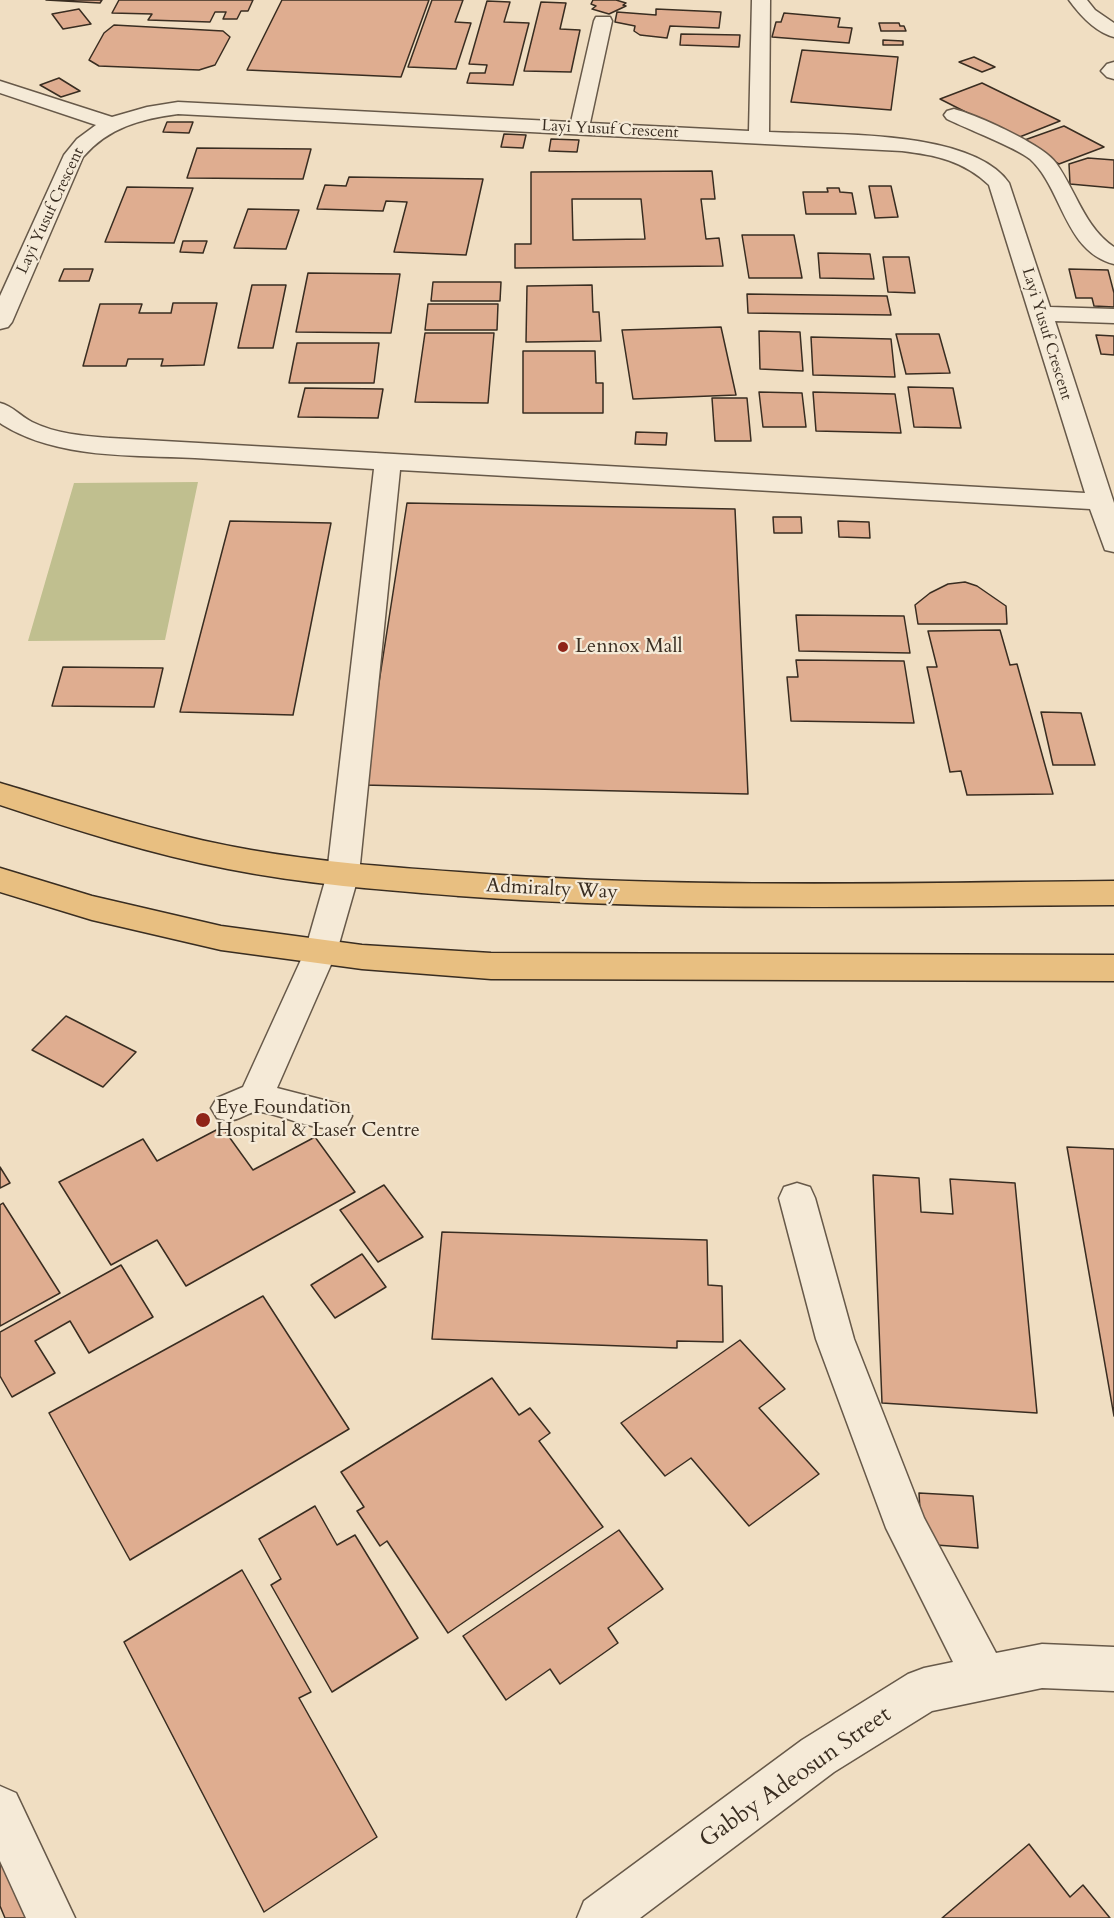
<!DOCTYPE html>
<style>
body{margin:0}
canvas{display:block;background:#f0dec2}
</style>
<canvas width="1114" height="1918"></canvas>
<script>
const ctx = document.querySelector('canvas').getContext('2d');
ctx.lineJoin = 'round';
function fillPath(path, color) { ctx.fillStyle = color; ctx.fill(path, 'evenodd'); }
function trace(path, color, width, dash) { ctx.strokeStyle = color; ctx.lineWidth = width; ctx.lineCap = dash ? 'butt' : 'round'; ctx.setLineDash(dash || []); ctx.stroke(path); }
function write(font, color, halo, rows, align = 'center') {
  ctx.font = font + ' Cardo,serif'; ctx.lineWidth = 4.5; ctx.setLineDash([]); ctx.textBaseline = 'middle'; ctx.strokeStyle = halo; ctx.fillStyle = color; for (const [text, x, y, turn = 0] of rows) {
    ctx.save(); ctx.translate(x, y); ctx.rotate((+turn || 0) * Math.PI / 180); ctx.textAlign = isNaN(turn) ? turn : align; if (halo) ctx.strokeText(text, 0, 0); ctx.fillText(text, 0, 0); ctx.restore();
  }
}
fillPath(new Path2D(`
 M198,482L165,640L28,641L74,483Z`), '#c0bf8f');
const building = new Path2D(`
 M46,0H102L100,3Z
 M119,0H253L248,11H241L237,19H223L226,12H215L210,22L148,20L152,14L112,13Z
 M282,0H429L401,77L247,70Z
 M432,0H463L455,22L471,23L456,69L408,67Z
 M593,0H616L626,3L623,5L626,6L609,14L592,9L596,6L591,4Z
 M487,1L510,2L504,22L529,23L513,85L467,83L470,73H485L487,65L469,64Z
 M541,2L566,3L560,29L580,30L571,72L524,71Z
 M79,9L91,24L63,29L52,14Z
 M656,9L721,12L719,28L670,26L667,38L640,35L634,31L635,26L615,22L617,12L656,15Z
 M784,13L840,18L838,27L852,28L849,43L772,37L776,22H781Z
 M879,23H899L900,26H904L906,31H881Z
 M114,25L223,31L230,37L215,65L199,70L99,66L89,60L104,33Z
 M681,34L740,35L739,47L680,45Z
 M883,40L903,41V45H883Z
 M802,50L898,57L891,110L791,102Z
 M974,57L995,67L982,72L959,62Z
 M59,78L80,91L61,97L40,85Z
 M982,83L1060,121L1017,138L940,99Z
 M167,122H193L189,133L163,132Z
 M1064,126L1104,147L1059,164L1019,142Z
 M504,134L526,135L523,148L501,147Z
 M551,139L579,140L577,152L549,151Z
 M197,148L311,149L303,179L187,178Z
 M1088,158L1114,160V188L1070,184L1069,164Z
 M712,171L715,199H701L706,239L719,238L723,266L515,268V244H531V172ZM572,199H641L645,239L573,240Z
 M349,177L483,179L466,255L394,252L407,202L386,201L383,211L317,209L325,185L346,186Z
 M869,186H891L898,217L875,218Z
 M127,187L193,188L174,243L105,242Z
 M827,188H839L840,192L852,193L856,214H806L803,192H828Z
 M248,209L299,210L286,249L234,248Z
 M742,235H794L802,278H749Z
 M183,241H207L203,253L180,252Z
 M818,253L870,254L874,279L820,278Z
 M883,257H909L915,293L888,292Z
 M64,269H93L89,281H59Z
 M1069,269L1108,270L1114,293V307L1094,306L1092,298H1076Z
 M308,273L400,274L391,333L296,332Z
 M433,282H501L500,301H431Z
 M252,285H286L273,348H238Z
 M592,285L593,312H599L601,341L526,342L527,286Z
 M747,294L887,296L891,315L748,313Z
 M173,303H217L204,365L161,366L163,359H128L126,366H83L100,304H142L139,313H171Z
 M428,304H498L497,330H425Z
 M721,327L736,395L633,399L622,330Z
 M759,331L800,332L803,371L760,369Z
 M425,333H494L488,403L415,402Z
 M896,334H939L950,373L906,374Z
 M1096,335L1114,336V355L1101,354Z
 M811,337L891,339L895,377L813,375Z
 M297,343H379L374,383H289Z
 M523,351H595L596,383H603V413H523Z
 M908,387L953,388L961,428L914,427Z
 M305,388L383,389L378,418L298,417Z
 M759,392L802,393L806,427H763Z
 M813,392L895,394L901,433L816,431Z
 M712,398H747L751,441H715Z
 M636,432L667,433L666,445L635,444Z
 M407,503L735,509L748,794L363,785Z
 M773,517H801L802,533H774Z
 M230,521L331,523L293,715L180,712Z
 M838,521L869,522L870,538L839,537Z
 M965,582L977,586L1006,606L1007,624H918L915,605L930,593L948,584Z
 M796,615L904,616L910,653L799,651Z
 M1000,630L1010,665L1017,664L1053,794L967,795L961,771L950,772L927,667H937L928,631Z
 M796,660L904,661L914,723L791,721L787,677H798Z
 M63,667L163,668L154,707L52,706Z
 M1041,712L1081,713L1095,765H1053Z
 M66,1016L136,1052L103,1087L32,1050Z
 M222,1127L253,1170L315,1137L355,1192L186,1286L157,1240L111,1265L59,1182L143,1139L157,1161Z
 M1067,1147L1114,1149V1416Z
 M0,1167L10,1183L0,1188Z
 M873,1175L919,1178L921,1212L953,1214L950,1179L1015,1183L1037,1413L882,1403Z
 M384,1185L423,1237L378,1262L340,1210Z
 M3,1203L60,1293L0,1326V1205Z
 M442,1232L707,1240L708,1285L722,1286L723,1342L677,1341V1348L432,1339Z
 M362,1254L386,1287L335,1318L311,1285Z
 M121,1265L153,1317L89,1353L70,1321L35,1341L55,1373L12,1397L0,1376V1332Z
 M263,1296L349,1429L130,1560L49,1413Z
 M740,1340L785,1389L759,1408L819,1474L749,1526L691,1458L665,1476L621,1423Z
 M492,1378L519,1415L530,1408L550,1433L539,1441L603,1527L448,1633L387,1541L380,1546L357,1511L364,1507L341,1472Z
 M919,1493L973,1496L978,1548L922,1544Z
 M315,1506L337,1545L355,1535L418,1638L332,1692L271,1585L281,1579L259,1539Z
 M619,1530L663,1589L608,1628L618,1643L560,1684L550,1669L506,1700L463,1636Z
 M242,1570L311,1692L299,1698L377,1837L264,1912L124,1642Z
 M1029,1844L1070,1897L1083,1885L1110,1918H942Z
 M5,1858L30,1918H5L0,1906V1861Z`);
fillPath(building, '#dfad90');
trace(building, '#392d21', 1.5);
const minor = new Path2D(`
 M752,0H770L769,132C831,135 972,129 1009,183L1050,307L1114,309V323L1055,321L1114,503V552L1105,550L1090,509L400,470L359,874L337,951L277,1088L347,1106L352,1116L347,1126C319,1135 288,1116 261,1112C244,1110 241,1126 217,1118L211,1108L217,1098L243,1087L305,951L327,874L374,469C315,465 255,462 195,458C132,455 58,459 3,425L0,423V403C13,406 20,416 32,422C56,434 84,436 110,438L1085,493L989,185C964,161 936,155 902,151L178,114C141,119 109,127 83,157L12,322L8,327L0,329V296L64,155L77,139L96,125L0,93V81L112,117L147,107L178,102L571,122L594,21L596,17H610L612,21L590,123L749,131Z
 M1069,0H1087L1095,10L1114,23V37C1095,32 1080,15 1069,0Z
 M1114,62V79L1107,77L1101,71L1107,64Z
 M954,109C977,115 1044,145 1056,163C1076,191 1085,228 1114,247V264C1064,251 1063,189 1030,159C1015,147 967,129 947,119L944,115L947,111Z
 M797,1183L810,1187L815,1198L854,1339L924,1518L996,1653L1042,1644L1114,1647V1691L1042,1688L932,1711L834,1772L640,1918H577L584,1901L802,1740L908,1674L924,1668L953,1662L886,1528L816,1339L779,1198L784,1187Z
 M0,1786L16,1793L75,1918H26L0,1861Z`);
const major = new Path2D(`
 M0,783C84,808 165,835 251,850C320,862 389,867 459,872C677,889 896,883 1114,881V905C896,906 677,912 459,896C382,890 304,884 228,869C151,854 75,830 0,805Z
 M0,868L92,896L221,926L362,945L491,953L1114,955V981L491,979L362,969L221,950L92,920L0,892Z`);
trace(minor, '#675949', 3);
trace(major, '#392d21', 3);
fillPath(minor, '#f5ead7');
fillPath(major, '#e8bf81');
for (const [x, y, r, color] of [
 [563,647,6,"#8f2418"],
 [203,1120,8,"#8f2418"]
]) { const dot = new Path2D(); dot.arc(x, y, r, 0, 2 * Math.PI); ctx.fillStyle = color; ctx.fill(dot); trace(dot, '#f5ead7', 2); }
write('16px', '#392d21', '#f5ead7', [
 ["Layi Yusuf Crescent",610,130,3],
 ["Layi Yusuf Crescent",51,211,-65],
 ["Layi Yusuf Crescent",1046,334,73]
]);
write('20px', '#392d21', '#f5ead7', [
 ["Lennox Mall",575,647],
 ["Eye Foundation",216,1108],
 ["Hospital & Laser Centre",216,1131]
], 'left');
write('20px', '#392d21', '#f5ead7', [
 ["Admiralty Way",552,890,3]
]);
write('24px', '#392d21', '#f5ead7', [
 ["Gabby Adeosun Street",796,1778,-35]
]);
</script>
